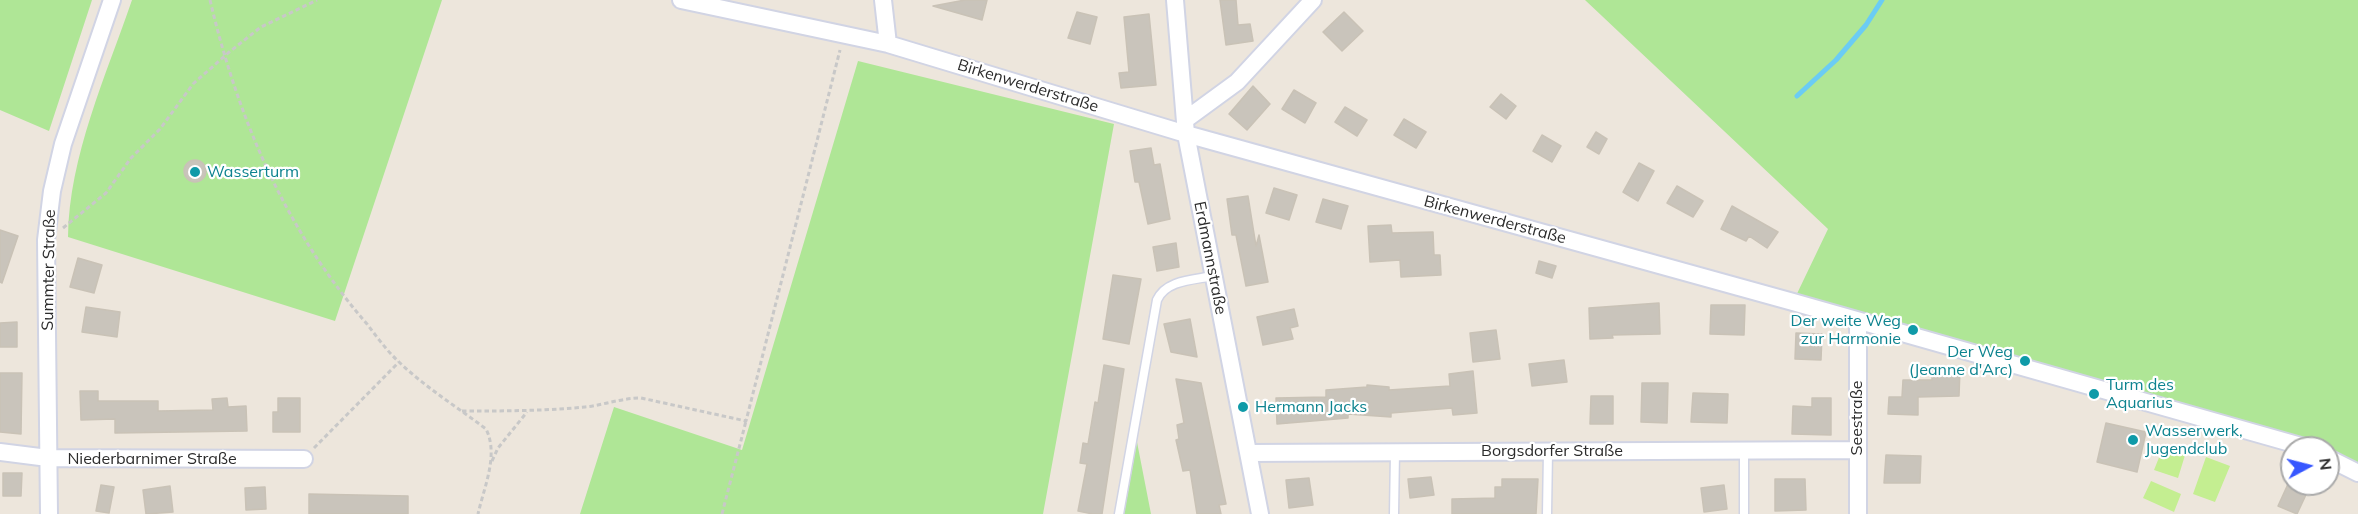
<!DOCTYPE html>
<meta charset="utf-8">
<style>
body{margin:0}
#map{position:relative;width:2358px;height:514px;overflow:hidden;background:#ede6dc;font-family:Mulish,sans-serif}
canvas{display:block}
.north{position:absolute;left:2280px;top:436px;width:60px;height:60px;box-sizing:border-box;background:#fff;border:2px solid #aaa;border-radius:50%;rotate:83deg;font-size:16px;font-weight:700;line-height:24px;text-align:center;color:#2b2b2b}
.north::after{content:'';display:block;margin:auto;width:21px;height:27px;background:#3757ff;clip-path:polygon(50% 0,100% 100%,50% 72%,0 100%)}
</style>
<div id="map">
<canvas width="2358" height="514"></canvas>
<div class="north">N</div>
</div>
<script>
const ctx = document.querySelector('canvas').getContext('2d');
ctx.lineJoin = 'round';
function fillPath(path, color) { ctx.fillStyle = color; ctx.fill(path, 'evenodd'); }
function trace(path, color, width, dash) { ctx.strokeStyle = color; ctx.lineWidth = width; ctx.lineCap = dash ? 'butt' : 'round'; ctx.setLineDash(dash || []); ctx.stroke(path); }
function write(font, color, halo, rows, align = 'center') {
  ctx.font = font + ' Mulish,sans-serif'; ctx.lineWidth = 4.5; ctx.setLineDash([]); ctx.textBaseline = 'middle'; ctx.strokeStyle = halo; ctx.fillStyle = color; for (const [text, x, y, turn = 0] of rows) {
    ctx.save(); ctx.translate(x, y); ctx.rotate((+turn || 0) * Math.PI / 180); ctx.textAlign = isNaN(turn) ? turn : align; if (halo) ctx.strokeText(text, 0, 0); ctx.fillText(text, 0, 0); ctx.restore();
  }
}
fillPath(new Path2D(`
 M0,0H92L49,131L0,110Z
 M132,0H442L335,321L68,237C69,156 106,76 132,0Z
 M1585,0H2358V466L2309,440L1793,302L1828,229Z
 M858,61L1114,124L1043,514H580L614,407L742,450Z
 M1137,442L1151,514H1124Z`), '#afe696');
fillPath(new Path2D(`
 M2164,445L2186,452L2178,478L2154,470Z
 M2206,457L2230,466L2215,502L2193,494Z
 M2151,481L2181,494L2174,512L2143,498Z`), '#c4ee91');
trace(new Path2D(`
 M1797,96L1836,60L1866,25L1882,0`), '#6bccf4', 5);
const building = new Path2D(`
 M965,0H987L982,20L933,6Z
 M1220,0H1236L1238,25L1250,24L1253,41L1226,45Z
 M1077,12L1097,17L1090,44L1068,38Z
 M1344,12L1363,31L1342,51L1323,32Z
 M1149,14L1156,85L1121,88L1119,73L1129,72L1124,17Z
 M1253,86L1270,104L1247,130L1229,114Z
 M1294,90L1316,103L1305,123L1282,109Z
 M1501,94L1516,106L1506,119L1490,107Z
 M1345,107L1367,120L1357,136L1335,122Z
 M1404,119L1426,132L1416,148L1394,135Z
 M1596,132L1607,139L1599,154L1587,147Z
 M1542,135L1561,146L1552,162L1533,151Z
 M1151,148L1154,165L1160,164L1170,219L1148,224L1139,182H1135L1130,151Z
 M184 171a11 11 0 1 1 22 0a11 11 0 1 1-22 0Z
 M1639,163L1654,171L1638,201L1623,192Z
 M1677,186L1703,201L1693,217L1667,203Z
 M1274,188L1297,195L1289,220L1266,213Z
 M1248,196L1256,246L1259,235L1268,282L1246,286L1236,235H1232L1227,199Z
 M1323,199L1348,206L1341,229L1316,222Z
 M1732,206L1778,232L1767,248L1749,236L1746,241L1721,229Z
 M1391,225L1392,233L1433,232L1434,255H1440L1441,275L1401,277L1400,260L1370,262L1368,226Z
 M0,230L18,236L2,283L0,282Z
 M1176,243L1179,267L1157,271L1153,247Z
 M78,258L102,265L94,293L70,287Z
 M1539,261L1556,266L1552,278L1536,273Z
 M1113,275L1141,279L1129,344L1103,339Z
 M1659,303L1660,334L1612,335L1613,338L1590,339L1589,308Z
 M1711,305H1745L1744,335L1710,334Z
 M86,307L120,312L117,337L82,332Z
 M1294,309L1298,326L1290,328L1293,339L1263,345L1257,317Z
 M1190,319L1197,357L1171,352L1164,324Z
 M17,322V347H0V323Z
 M1496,330L1500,359L1473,362L1470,333Z
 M1796,333L1822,334L1821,360L1795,359Z
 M1564,360L1567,382L1532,386L1529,364Z
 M1104,365L1124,369L1102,514H1093L1078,511L1087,464L1080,463L1083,443L1088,444L1095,402L1098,403Z
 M1932,369H1960L1959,396L1918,397V415L1888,414L1889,397H1902L1903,380H1932Z
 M1473,371L1477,413L1453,415L1452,408L1391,413V417L1348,414V418L1277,424L1276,398L1326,397V390L1367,387V385L1389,387V390L1450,386L1449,374Z
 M0,373H22L21,434L0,432Z
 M1176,379L1201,383L1226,504L1219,505L1221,514H1197L1190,470L1183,471L1176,440L1179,439L1177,425L1184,423Z
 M1642,383H1668L1667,423L1641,422Z
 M80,391H98V401H158V411L213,410L212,399L227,398L228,407L246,406L247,431L115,433V419L81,420Z
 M1693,393L1728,394L1727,423L1691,422Z
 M1591,396H1613V424H1590Z
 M278,398H300V432H273V412H278Z
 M1812,398H1831V435L1792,434L1793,406L1812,407Z
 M2106,423L2146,432L2137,472L2097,462Z
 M1886,455L1921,456L1920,483H1884Z
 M3,473H22L21,496H3Z
 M1431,477L1434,495L1410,498L1408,479Z
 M1309,478L1313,505L1289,508L1286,480Z
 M1502,479H1538L1536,514H1452V499L1495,498V487H1502Z
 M1775,479H1805L1806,510L1775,511Z
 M2288,484H2311L2297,514L2278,506Z
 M101,485L114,487L109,513L96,511Z
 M1724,485L1727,509L1704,512L1701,488Z
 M170,486L173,512L146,514L143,490Z
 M265,487L266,509L246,510L245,488Z
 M309,494L408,496V514H309Z`);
fillPath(building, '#c9c4bb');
trace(building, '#c9c2b6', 1.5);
const lane = new Path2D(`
 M1119,514L1157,300C1166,280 1193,280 1213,276
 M1394,514L1395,452
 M1547,514L1548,451
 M1744,514V450`);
const street = new Path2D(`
 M681,0L888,44L1186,134L1793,302L2308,448
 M883,0L888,44
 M1175,0L1186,134L1260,514
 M1185,120L1237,82L1313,0
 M0,452L48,458L304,459
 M1248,453L1857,450
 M2328,458L2358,473
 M49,514L46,240L52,191L63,144L112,0
 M1858,514V322`);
trace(lane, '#d1d4e4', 11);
trace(street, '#d1d4e4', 20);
trace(new Path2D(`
 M210,0C238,119 286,231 367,324C377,337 387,351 399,362C425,387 457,407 486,429C499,455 484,487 478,514
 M63,228L106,193L131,158L160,129L193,84L228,53L261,27L317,0
 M462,411C503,411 544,411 585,407C604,405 621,398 641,398L746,421L840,50
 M314,448L399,362
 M492,461L498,448L527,412
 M722,514L746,421`), '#c8c8c8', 3, [4.5, 3]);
trace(lane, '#fff', 8);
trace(street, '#fff', 16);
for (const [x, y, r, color] of [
 [195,172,6,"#0f9aa8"],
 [1913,330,6,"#0f9aa8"],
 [2025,361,6,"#0f9aa8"],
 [2094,394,6,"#0f9aa8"],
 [1243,407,6,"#0f9aa8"],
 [2133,440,6,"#0f9aa8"]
]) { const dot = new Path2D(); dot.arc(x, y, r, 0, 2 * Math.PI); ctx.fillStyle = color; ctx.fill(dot); trace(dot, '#fff', 2); }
write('16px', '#2b2b2b', '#fff', [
 ["Birkenwerderstraße",1028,86,17],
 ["Birkenwerderstraße",1495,220,15],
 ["Erdmannstraße",1210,258,79],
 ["Summter Straße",49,270,-89],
 ["Seestraße",1857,418,-90],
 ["Borgsdorfer Straße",1552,451],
 ["Niederbarnimer Straße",152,459]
]);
write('16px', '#0d838f', '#fff', [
 ["Wasserturm",207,172],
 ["Der weite Weg",1901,321,"right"],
 ["zur Harmonie",1901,339,"right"],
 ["Der Weg",2013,352,"right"],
 ["(Jeanne d'Arc)",2013,370,"right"],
 ["Turm des",2106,385],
 ["Aquarius",2106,403],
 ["Hermann Jacks",1255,407],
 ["Wasserwerk,",2145,431],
 ["Jugendclub",2145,449]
], 'left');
</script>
